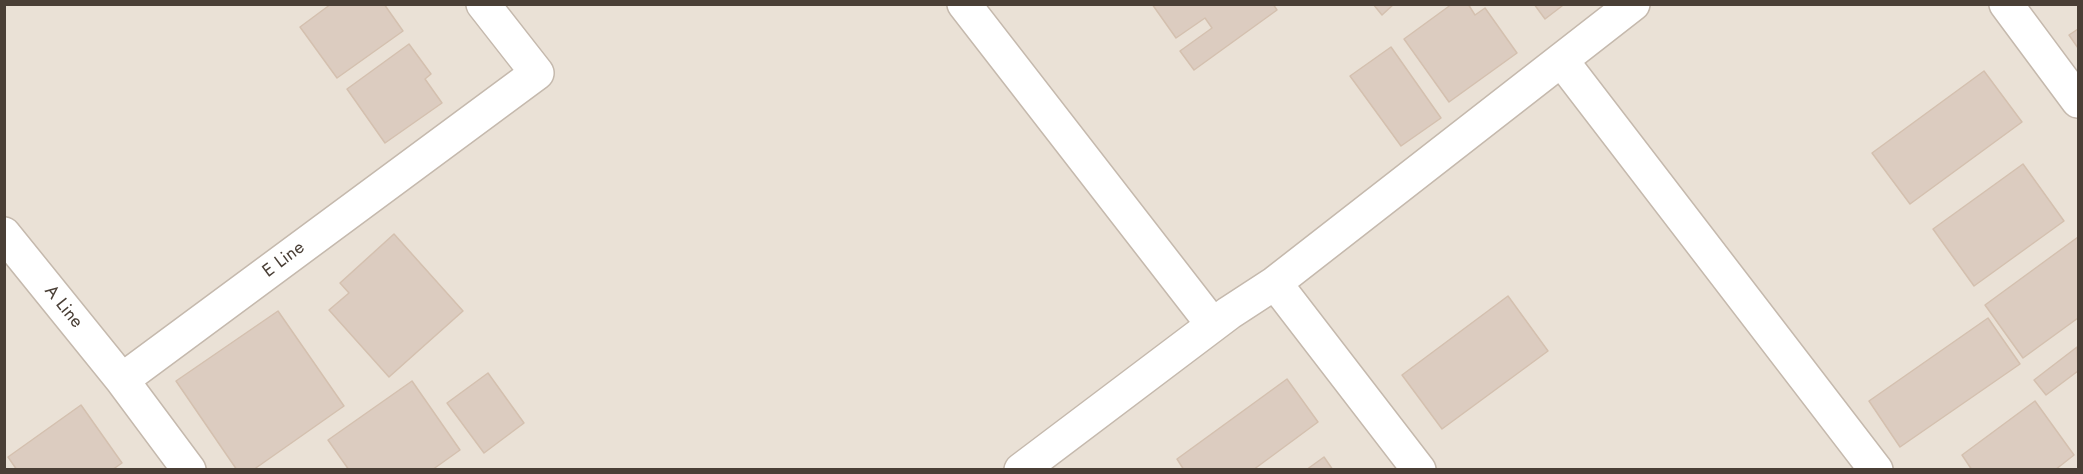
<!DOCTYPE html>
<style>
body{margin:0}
#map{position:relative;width:2083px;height:474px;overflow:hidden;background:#f6f0e9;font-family:Jost,sans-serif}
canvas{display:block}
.frame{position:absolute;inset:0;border:6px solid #4a3f36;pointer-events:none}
</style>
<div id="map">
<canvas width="2083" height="474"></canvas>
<div class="frame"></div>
</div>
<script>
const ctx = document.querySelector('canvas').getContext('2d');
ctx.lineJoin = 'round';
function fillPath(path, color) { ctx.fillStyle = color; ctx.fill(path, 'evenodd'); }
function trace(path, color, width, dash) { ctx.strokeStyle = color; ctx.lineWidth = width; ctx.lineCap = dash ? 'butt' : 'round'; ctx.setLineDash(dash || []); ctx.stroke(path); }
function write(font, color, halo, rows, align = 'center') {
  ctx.font = font + ' Jost,sans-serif'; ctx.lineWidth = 4.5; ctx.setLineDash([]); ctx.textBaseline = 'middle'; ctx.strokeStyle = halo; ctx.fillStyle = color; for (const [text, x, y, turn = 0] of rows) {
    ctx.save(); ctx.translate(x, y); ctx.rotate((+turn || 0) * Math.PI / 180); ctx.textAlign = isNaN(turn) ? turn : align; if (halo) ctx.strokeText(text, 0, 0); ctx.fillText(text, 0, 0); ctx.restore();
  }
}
fillPath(new Path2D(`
 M5,5H2078V469H5Z`), '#eae1d6');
const building = new Path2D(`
 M331,4H384L403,31L337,78L300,27Z
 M1152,4H1273L1277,10L1194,70L1180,51L1212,28L1205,18L1176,38Z
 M1373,4H1394L1382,15Z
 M1452,4H1468L1475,15L1485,8L1517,53L1449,102L1404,39Z
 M1534,4H1560L1562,6L1545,19Z
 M2078,29V48L2069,35Z
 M409,44L431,74L425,79L442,103L385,143L347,89Z
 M1391,47L1441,118L1401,146L1350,76Z
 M1984,71L2022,122L1910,204L1872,153Z
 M2023,164L2064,221L1974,286L1933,229Z
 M394,234L463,311L389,377L329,310L349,293L340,283Z
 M2078,237V318L2023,358L1985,305Z
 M1508,296L1548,351L1442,429L1402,375Z
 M278,311L344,406L253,470H237L176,381Z
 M1988,318L2020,364L1900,447L1869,401Z
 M2077,347L2078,371L2046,395L2034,380Z
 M488,373L524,423L484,453L447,403Z
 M1287,379L1318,422L1253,470H1184L1177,459Z
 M412,381L460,450L432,470H349L328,440Z
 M2035,401L2074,455L2055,470H1972L1962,455Z
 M81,405L122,463L112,470H17L8,457Z
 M1324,457L1333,470H1306Z`);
fillPath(building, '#dcccc0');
trace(building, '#d4c0af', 1.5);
const minor = new Path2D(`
 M964,4L1213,325
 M2006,4L2078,101
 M1562,61L1876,470
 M4,234L122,380
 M1275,283L1419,470
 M189,470L122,380L537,73L483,4
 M1021,470L1229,313L1275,283L1633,4`);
trace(minor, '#c5b9ad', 36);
trace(minor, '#fff', 33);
write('18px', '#4a3f36', '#fff', [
 ["E Line",284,260,-37],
 ["A Line",63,307,51]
]);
</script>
